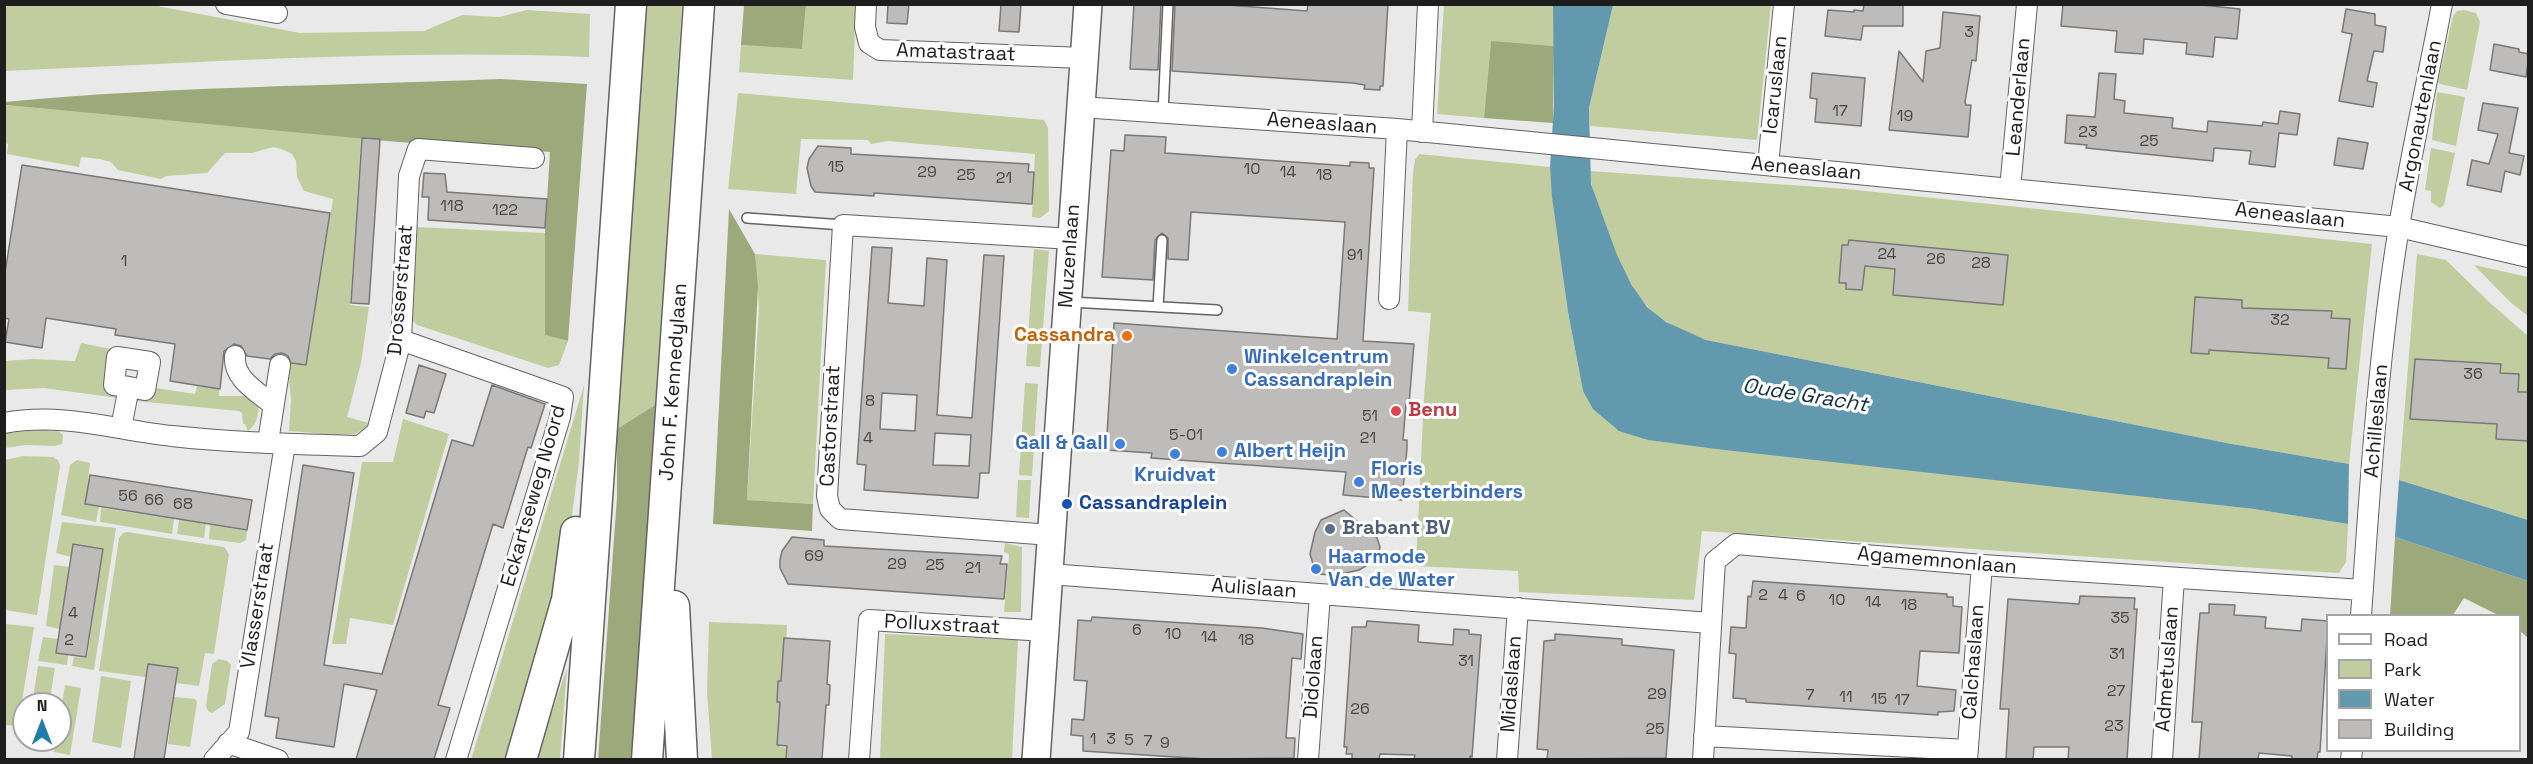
<!DOCTYPE html>
<style>
body{margin:0}
#map{position:relative;width:2533px;height:764px;overflow:hidden;background:#e9e9ea;font-family:"Space Grotesk",sans-serif}
canvas{display:block}
.frame{position:absolute;inset:0;border:6px solid #1e1e1e;pointer-events:none}
.legend{position:absolute;left:2326px;top:614px;width:195px;height:138px;box-sizing:border-box;background:#fff;border:2px solid #a5a5a5;margin:0;padding:8px 10px;list-style:none;font-size:18px;color:#1e1e1e}
.legend li{display:flex;align-items:center;gap:12px;height:30px}
.legend b{width:30px;border:2px solid #a5a5a5}
.north{position:absolute;left:12px;top:692px;width:60px;height:60px;box-sizing:border-box;background:#fff;border:2px solid #a5a5a5;border-radius:50%;rotate:0deg;font-size:16px;font-weight:700;line-height:24px;text-align:center;color:#1e1e1e}
.north::after{content:'';display:block;margin:auto;width:21px;height:27px;background:#207daa;clip-path:polygon(50% 0,100% 100%,50% 72%,0 100%)}
</style>
<div id="map">
<canvas width="2533" height="764"></canvas>
<div class="frame"></div>
<ul class="legend">
<li><b style="height:8px;background:#fff"></b>Road</li>
<li><b style="height:16px;background:#c1cd9e"></b>Park</li>
<li><b style="height:16px;background:#6399af"></b>Water</li>
<li><b style="height:16px;background:#bdbcbb"></b>Building</li>
</ul>
<div class="north">N</div>
</div>
<script>
const ctx = document.querySelector('canvas').getContext('2d');
ctx.lineJoin = 'round';
function fillPath(path, color) { ctx.fillStyle = color; ctx.fill(path, 'evenodd'); }
function trace(path, color, width, dash) { ctx.strokeStyle = color; ctx.lineWidth = width; ctx.lineCap = dash ? 'butt' : 'round'; ctx.setLineDash(dash || []); ctx.stroke(path); }
function write(font, color, halo, rows, align = 'center') {
  ctx.font = font + ' "Space Grotesk",sans-serif'; ctx.lineWidth = 6; ctx.setLineDash([]); ctx.textBaseline = 'middle'; ctx.strokeStyle = halo; ctx.fillStyle = color; for (const [text, x, y, turn = 0] of rows) {
    ctx.save(); ctx.translate(x, y); ctx.rotate((+turn || 0) * Math.PI / 180); ctx.textAlign = isNaN(turn) ? turn : align; if (halo) ctx.strokeText(text, 0, 0); ctx.fillText(text, 0, 0); ctx.restore();
  }
}
fillPath(new Path2D(`
 M4,5H152L300,33L424,31L462,15L499,17L527,10L590,14L589,57C394,49 200,63 5,71Z
 M646,5H682L655,405L617,429Z
 M806,5H856L853,80L739,72L741,45L802,49Z
 M1444,5H1553L1554,46L1491,42L1484,118L1437,114Z
 M1613,5H1771L1757,140L1590,126L1589,108Z
 M2464,10L2476,13L2480,22L2467,90L2440,84L2438,82L2453,16L2457,11Z
 M2437,92L2465,97L2456,146L2432,140Z
 M738,93L1044,120L1048,128L1049,211L1040,218L1032,217L1035,154L888,141L871,144L868,140L801,139L796,194L728,189Z
 M4,105L361,138L350,305L369,307L361,363L347,417L372,424L355,434L336,435L289,431L291,399L287,362L306,366L333,199L304,191L297,177L296,161L292,154L284,150L273,147L252,153H225L207,173L166,176L161,179L118,170L111,162L100,159L81,157L79,167L7,154L8,144L5,143Z
 M2431,148L2455,153L2444,205L2440,208L2431,202V191L2425,190Z
 M1419,154L1550,167L1568,312L1583,391L1648,440L2254,509L2348,524L2346,562L2339,573L2288,570L1702,531L1694,600L1519,592L1518,571L1416,566L1424,397L1431,313L1408,311L1413,173L1415,160Z
 M1590,171L1847,189L2372,244L2349,464L2232,444L1706,340C1685,332 1662,323 1647,306C1623,279 1591,205 1590,171Z
 M416,227L545,233V335L568,341L559,365L548,368L417,325L412,320L410,313Z
 M1034,249L1049,251L1040,367L1026,366Z
 M755,254L826,260L813,504L747,500L759,308Z
 M2417,254L2446,260L2489,302L2528,336V520L2399,480Z
 M2474,265L2528,277V316L2510,302Z
 M81,343L111,349L105,390L114,392L118,398L44,388L5,390V361L34,359L75,361Z
 M1025,383L1038,384L1032,476L1019,475Z
 M584,385L579,462L570,531L514,759L471,760Z
 M197,386L219,389V396H254L259,403C258,415 258,423 248,431L245,424H243L242,413L239,411L136,401L139,397L154,398L156,388L195,394Z
 M403,419L449,434L393,625L350,618L346,644H332L362,462H393Z
 M38,430L58,431L63,435L62,444L55,446L26,445L5,448L4,433Z
 M23,456L53,457L58,460L60,466L37,615L5,610V460Z
 M77,460L90,463L85,505L99,507L96,522L61,515L70,465Z
 M1018,480H1031L1029,518L1016,517Z
 M101,508L174,519L172,534L100,522Z
 M179,520L206,524L204,538L177,534Z
 M62,522L116,528L94,670L72,666L74,657L87,658L103,548L73,543L71,557L56,553Z
 M210,525L247,531L246,540L240,543L209,539Z
 M127,532L224,547L229,554L214,654L205,653L199,686L177,683L178,668L149,664L146,677L99,671L119,538L123,533Z
 M1005,543L1022,547L1021,612H1004L1009,554L1004,552Z
 M54,565L70,567L60,629L46,626Z
 M709,622L787,625L780,747L789,748L788,759H712L707,692Z
 M5,624L34,627L18,726L5,725Z
 M885,634L1018,640L1012,759H880Z
 M43,637L58,639L56,653L68,655L67,665L38,661Z
 M219,659L227,661L231,665L225,704L212,713L208,711L206,706L212,664Z
 M38,666L55,668L49,704H32Z
 M567,668L560,759L536,760L537,756Z
 M101,676L131,681L121,748L92,742Z
 M65,685L81,688L70,755L54,752L56,740H60V717Z
 M174,697L195,699L197,702L190,747L168,744Z`), '#c1cd9e');
fillPath(new Path2D(`
 M744,5H806L802,49L741,45Z
 M1491,41L1554,46L1553,123L1484,118Z
 M500,79L587,84L568,341L545,335V233L550,152L398,142L5,105V102C169,86 335,86 500,79Z
 M729,209L755,254L758,286L747,500L813,504L812,531L713,524Z
 M655,405L633,759L598,760L617,497V429Z
 M2395,537L2528,581V638L2520,631V616L2498,615L2464,598L2453,615L2390,616Z`), '#9ea97b');
fillPath(new Path2D(`
 M1553,5H1613L1589,108L1591,184L1617,255L1631,284L1647,307L1666,322L1706,340L2232,444L2349,464L2348,524L2254,509L1716,449L1648,440L1619,431L1593,409L1583,391L1568,312L1552,197L1550,167L1554,105Z
 M2399,480L2528,520V581L2395,537Z`), '#6399af');
const building = new Path2D(`
 M888,4H909L907,24L887,23Z
 M1001,4H1021L1019,32L999,31Z
 M1134,4H1161L1158,70L1130,69Z
 M1175,4H1214L1307,11L1308,4H1388L1383,86H1380V90L1364,89L1365,85L1353,83L1172,71Z
 M1864,4H1903V26H1863L1861,40L1825,36L1828,10L1854,12V10L1863,11Z
 M2063,4H2192L2240,9L2237,39L2215,37L2213,57L2186,54L2187,43L2144,39L2143,54L2115,52L2117,31L2061,26Z
 M2346,9L2375,14V25L2386,27L2383,52L2374,51L2367,81L2377,83L2373,107L2339,101L2352,34L2342,32Z
 M1943,12L1980,16L1976,61L1972,60L1965,102L1966,105H1971L1968,137L1889,130L1899,51L1923,82L1926,51L1940,48Z
 M2494,44L2519,49V52L2529,54L2526,77L2490,70Z
 M1812,73L1865,78L1861,126L1815,122L1817,99L1810,98Z
 M2099,73L2116,74L2114,99L2125,101L2124,113L2173,118L2172,128L2207,132L2208,121L2262,126L2263,122L2278,124L2280,111L2300,114L2297,135L2279,133L2275,167L2249,164L2251,151L2214,148L2213,161L2086,148L2087,145L2065,143L2067,115L2095,117Z
 M2483,103L2518,108L2509,153L2524,156L2520,175L2505,171L2501,192L2467,185L2472,160L2489,164L2498,134L2478,130Z
 M1125,135L1166,137L1165,153L1350,166V162L1369,163V168H1374L1363,341L1414,344L1409,404H1406L1403,440H1407V448L1402,500L1343,495L1346,472L1151,458L1152,453L1106,450L1114,323L1337,339L1345,222L1191,212L1188,260L1168,259V238L1162,233L1155,240L1153,280L1102,277L1111,150L1124,151Z
 M362,138L380,139L369,304L351,303Z
 M2338,138L2368,143L2363,169L2334,165Z
 M818,146L851,148V154L1029,164L1028,172H1034L1032,204L874,193V196L815,192L811,186L807,168L809,159Z
 M22,165L330,213L306,365L291,363L288,356L282,353L275,354L270,359L247,356L241,346L234,344L224,351L220,389L170,381L175,344L115,335L116,329L46,318L42,348L5,342L9,319L4,318V279Z
 M424,173L445,174L447,192L547,199L545,228L428,220L429,197H422Z
 M1849,240L2008,255L2003,305L1893,295L1895,269L1865,266L1862,290L1846,289V283H1839L1842,245H1848Z
 M872,247L892,248L888,303L924,306L927,258L947,260L937,415L972,418L984,255L1004,256L989,473H980L978,498L864,490L866,465L857,464ZM882,393L917,395L915,431L880,429ZM935,433L971,435L969,466L933,465Z
 M2195,297L2242,300V308L2332,311L2331,318L2350,319L2346,369L2328,368L2329,358L2209,350V354L2191,353Z
 M2415,359L2501,364L2500,373L2519,374L2518,392H2529L2528,441L2496,439L2497,424L2410,419Z
 M419,365L446,374L434,413L426,411L424,418L406,413Z
 M492,385L545,404L531,448L528,447L503,528L493,524L438,705L450,708L434,759H356L377,690L344,684L334,747L276,738L279,718L265,716L303,465L354,473L324,665L382,674L452,440L473,446Z
 M90,475L252,500L247,530L85,504Z
 M1344,510L1377,538L1380,547L1378,555L1374,561L1359,570L1337,575L1316,574L1310,554L1315,532L1321,520Z
 M792,537L824,540V546L1002,556L1000,564H1007L1004,599L788,584L780,568V560L782,551Z
 M73,544L103,549L86,657L56,653Z
 M1753,581L1947,594V597H1953V606L1962,607L1959,653L1920,651L1917,686L1956,690L1954,711L1938,712V715L1746,702V699L1733,698L1736,654L1729,653L1731,627L1746,628L1748,596L1751,597Z
 M2080,596L2135,598L2134,609H2137L2127,759H2068L2069,747H2034L2033,759H2006L2009,709H2000L2008,599L2079,604Z
 M2209,604L2235,605L2234,615L2266,617L2265,628L2301,631L2302,619L2328,621L2320,752H2318L2317,759H2292V756L2259,753L2258,759H2199L2202,722H2192L2197,649L2200,613H2209Z
 M1092,617L1262,628L1303,634L1301,659L1292,658L1286,738H1295L1294,758L1206,759L1083,751V736L1071,735L1072,719L1084,720L1087,681L1074,680L1078,620L1091,621Z
 M1367,621L1419,625L1418,642L1453,645L1454,629L1469,630V634L1481,635L1472,757L1470,756V759H1414L1415,755L1380,754L1379,759H1352V754H1346L1347,747H1344L1352,627H1366Z
 M1555,634L1622,639V645L1674,650L1666,758L1547,759L1548,750L1537,749L1544,641L1555,640Z
 M784,638L830,641L827,684L830,685L829,705H826L822,759H786L787,746L777,745L780,702H777L778,681H781Z
 M148,664L178,668L164,759H134Z`);
fillPath(building, '#bdbcbb');
trace(building, '#797877', 1.5);
const lane = new Path2D(`
 M1163,113L1168,4
 M747,218L843,225
 M1070,302L1217,310
 M1158,307L1162,240`);
const street = new Path2D(`
 M226,4L277,13
 M866,4L865,27L869,43L880,50L1084,58
 M1081,107L1397,129L2399,227L2528,257
 M1422,132L1428,4
 M1768,165L1784,4
 M2010,189L2027,4
 M1389,299L1397,129
 M401,340L563,397L560,417L456,760
 M235,356C233,379 257,391 273,405
 M4,423C63,412 115,430 172,436C235,443 298,444 360,446L377,432L401,340L409,176L418,149L534,158
 M121,428L129,387L145,390L150,362L117,357L114,385L129,387
 M268,442L280,365
 M1051,535L840,519L830,509L827,496L843,225L1072,239
 M1049,574L1711,623
 M2361,616C2370,486 2378,355 2399,227C2411,153 2428,79 2442,4
 M1704,736L1968,750
 M228,743L278,760
 M214,760L239,732L285,444
 M859,760L869,620L1045,631
 M1308,760L1320,594
 M1507,760L1518,608
 M1703,760L1715,561L1736,544L1982,565L2363,590
 M1967,760L1982,565
 M2162,760L2174,578
 M2351,760L2352,750`);
const secondary = new Path2D(`
 M1036,760L1088,4`);
const primary = new Path2D(`
 M674,606L682,760
 M521,760L567,600L576,532
 M579,760L631,4
 M647,760L699,4`);
trace(lane, '#636364', 12);
trace(street, '#636364', 22);
trace(secondary, '#636364', 30);
trace(primary, '#636364', 33);
trace(lane, '#fff', 9);
trace(street, '#fff', 20);
trace(secondary, '#fff', 27);
trace(primary, '#fff', 30);
for (const [x, y, r, color] of [
 [1127,336,6,"#e8710a"],
 [1232,369,6,"#3f7fe0"],
 [1396,411,6,"#e0444e"],
 [1120,444,6,"#3f7fe0"],
 [1222,452,6,"#3f7fe0"],
 [1175,454,6,"#3f7fe0"],
 [1359,482,6,"#3f7fe0"],
 [1067,504,6,"#1a4fb4"],
 [1330,529,6,"#5c6f8a"],
 [1316,569,6,"#3f7fe0"]
]) { const dot = new Path2D(); dot.arc(x, y, r, 0, 2 * Math.PI); ctx.fillStyle = color; ctx.fill(dot); trace(dot, '#fff', 2); }
write('16px', '#464645', null, [
 ["3",1969,33],
 ["17",1840,112],
 ["19",1905,117],
 ["23",2088,133],
 ["25",2149,142],
 ["15",836,168],
 ["10",1252,170],
 ["29",927,173],
 ["14",1288,173],
 ["25",966,176],
 ["18",1324,176],
 ["21",1004,179],
 ["118",452,207],
 ["122",505,211],
 ["24",1887,255],
 ["91",1355,256],
 ["26",1936,260],
 ["1",124,262],
 ["28",1981,264],
 ["32",2280,321],
 ["36",2473,375],
 ["8",870,402],
 ["51",1370,417],
 ["5-01",1186,436],
 ["4",868,439],
 ["21",1368,439],
 ["56",128,497],
 ["66",154,501],
 ["68",183,505],
 ["69",814,557],
 ["29",897,565],
 ["25",935,566],
 ["21",973,569],
 ["2",1763,596],
 ["4",1783,596],
 ["6",1801,597],
 ["10",1837,601],
 ["14",1873,603],
 ["18",1909,606],
 ["4",73,614],
 ["35",2120,619],
 ["6",1137,631],
 ["10",1173,635],
 ["14",1209,638],
 ["2",69,641],
 ["18",1246,641],
 ["31",2117,655],
 ["31",1466,662],
 ["27",2116,692],
 ["29",1657,695],
 ["7",1810,696],
 ["11",1846,698],
 ["15",1879,700],
 ["17",1902,701],
 ["26",1360,710],
 ["23",2114,727],
 ["25",1655,730],
 ["1",1093,740],
 ["3",1111,740],
 ["5",1129,741],
 ["7",1148,742],
 ["9",1165,744]
]);
write('20px', '#1e1e1e', '#fff', [
 ["Amatastraat",956,53,2],
 ["Icaruslaan",1776,85,-84],
 ["Leanderlaan",2019,97,-85],
 ["Argonautenlaan",2421,116,-79],
 ["Aeneaslaan",1322,124,4],
 ["Aeneaslaan",1806,169,5],
 ["Aeneaslaan",2290,216,6],
 ["Muzenlaan",1070,256,-86],
 ["Drosserstraat",401,290,-85],
 ["John F. Kennedylaan",674,382,-86],
 ["Achilleslaan",2377,421,-85],
 ["Castorstraat",831,426,-87],
 ["Eckartseweg Noord",534,496,-74],
 ["Agamemnonlaan",1937,561,5],
 ["Aulislaan",1254,589,4],
 ["Vlasserstraat",258,606,-81],
 ["Polluxstraat",942,625,3],
 ["Calchaslaan",1974,662,-86],
 ["Admetuslaan",2168,669,-86],
 ["Didolaan",1314,677,-86],
 ["Midaslaan",1512,684,-86]
]);
write('bold 20px', '#c56008', '#fff', [
 ["Cassandra",1115,336]
], 'right');
write('bold 20px', '#366cbe', '#fff', [
 ["Winkelcentrum",1244,358],
 ["Cassandraplein",1244,381],
 ["Gall & Gall",1108,444,"right"],
 ["Albert Heijn",1234,452],
 ["Floris",1371,470],
 ["Meesterbinders",1371,493],
 ["Kruidvat",1175,476,"center"],
 ["Haarmode",1328,558],
 ["Van de Water",1328,581]
], 'left');
write('bold 20px', '#be3a42', '#fff', [
 ["Benu",1408,411]
], 'left');
write('bold 20px', '#164399', '#fff', [
 ["Cassandraplein",1079,504]
], 'left');
write('bold 20px', '#4e5e75', '#fff', [
 ["Brabant BV",1342,529]
], 'left');
write('italic 21px', '#132e39', '#fff', [
 ["Oude Gracht",1805,396,9]
]);
</script>
